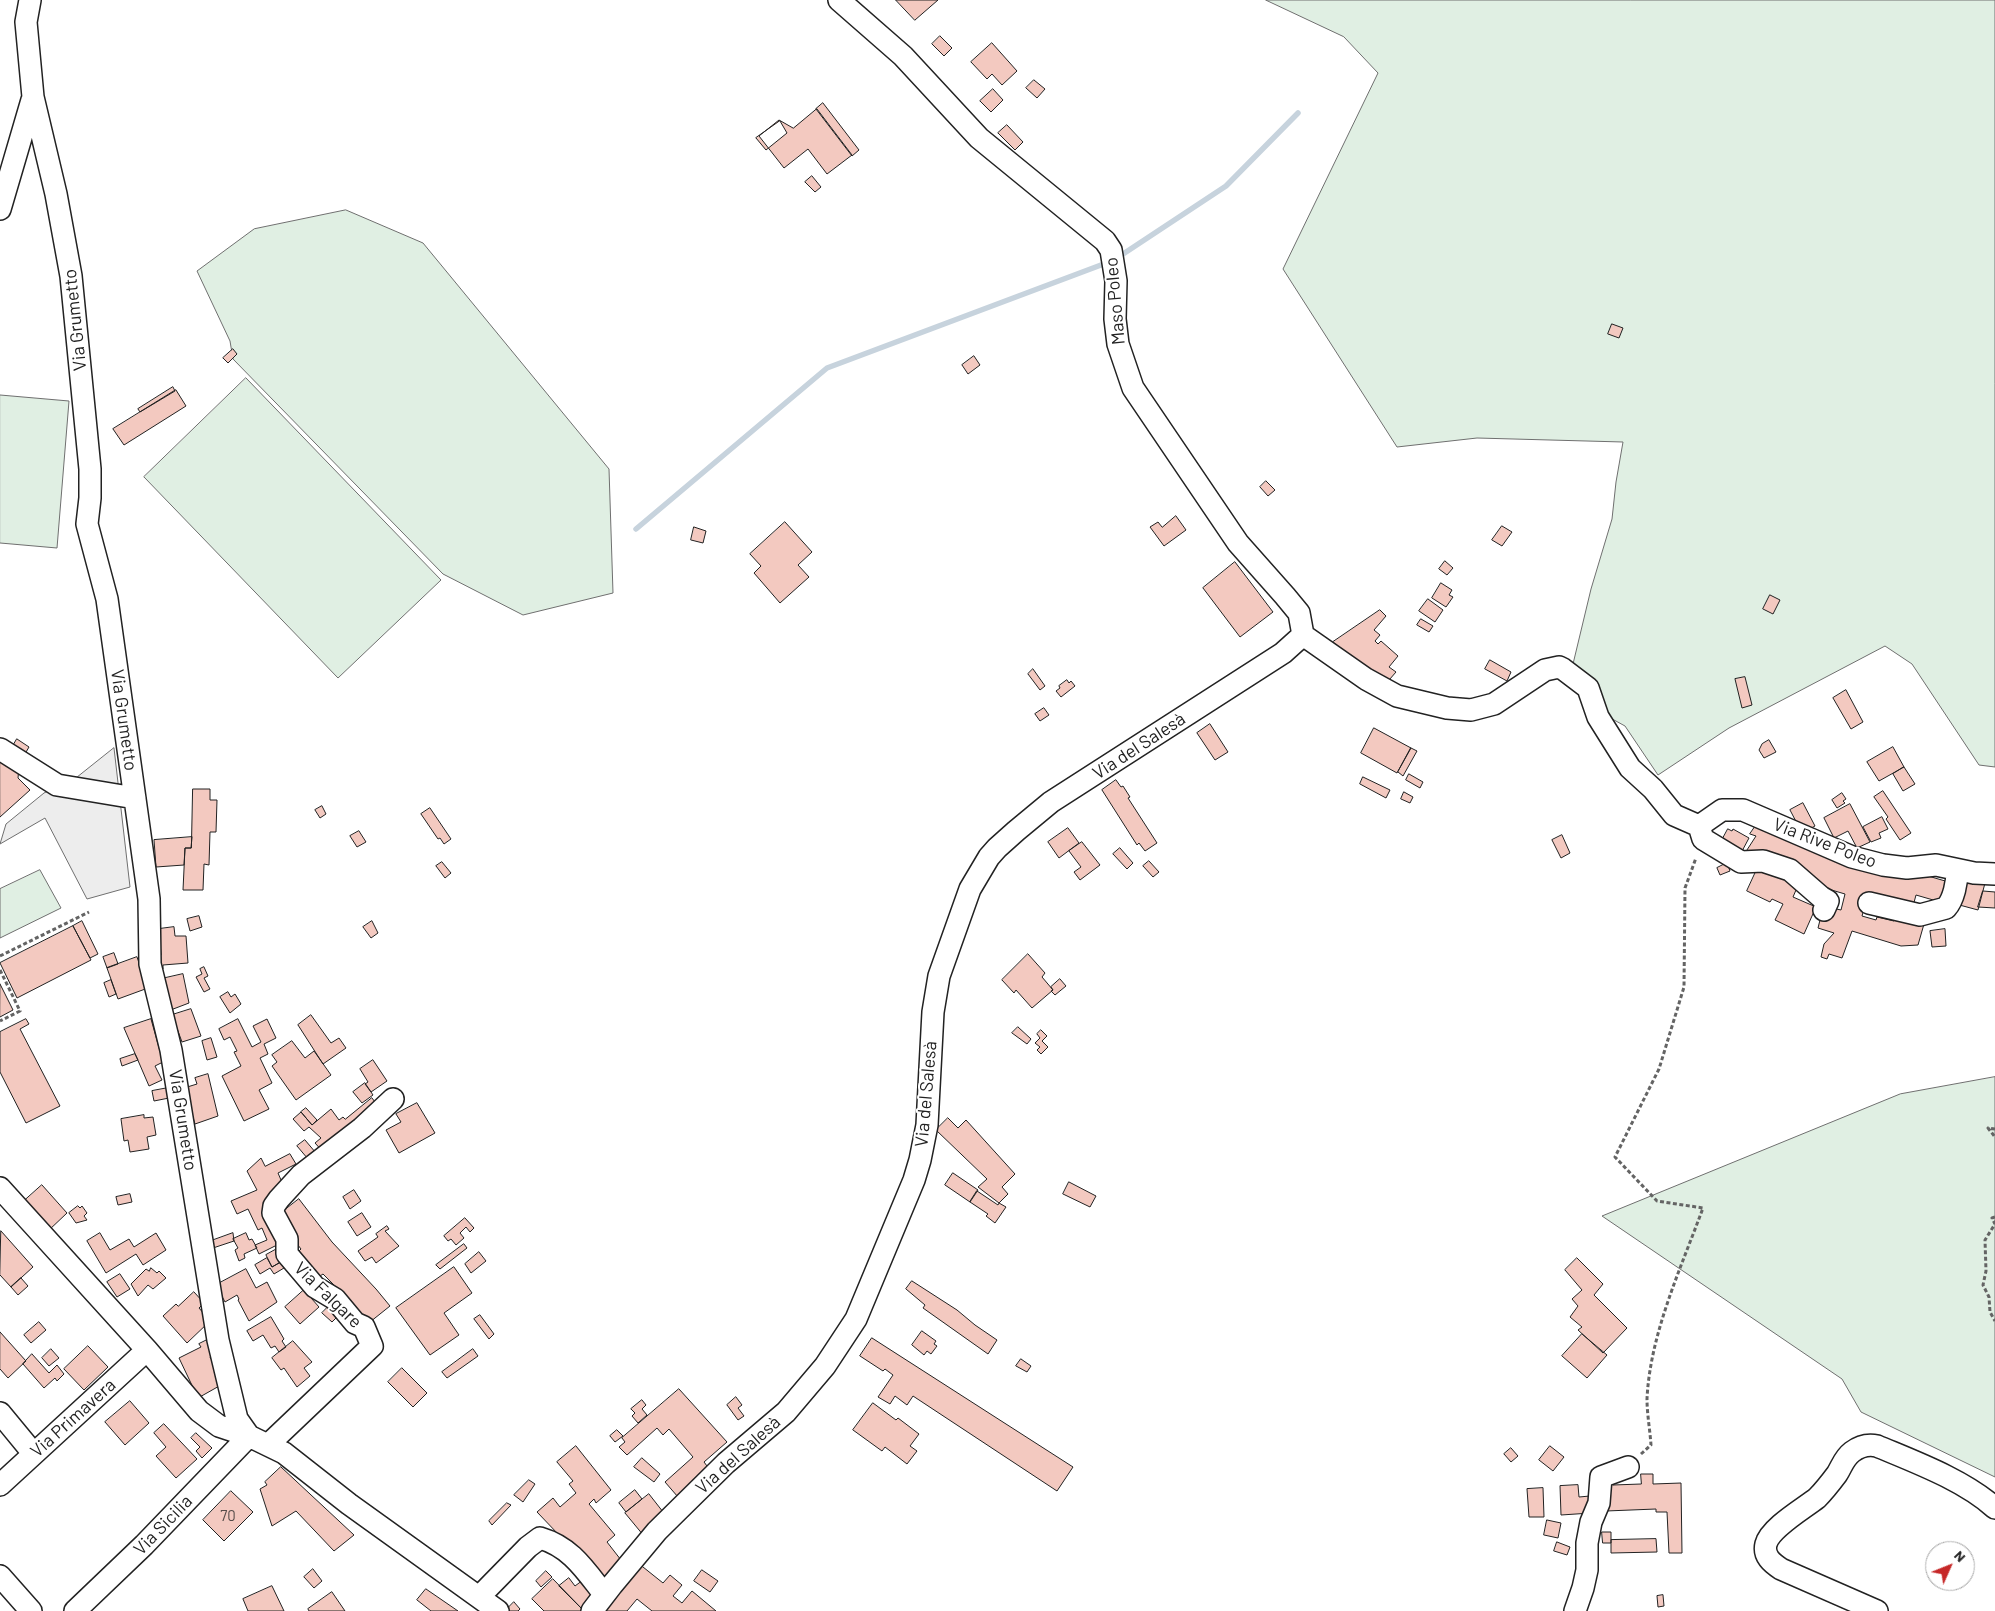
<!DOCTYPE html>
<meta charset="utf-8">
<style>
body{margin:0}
#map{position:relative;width:1995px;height:1611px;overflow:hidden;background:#fff;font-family:Barlow,sans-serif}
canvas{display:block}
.north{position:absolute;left:1925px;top:1541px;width:50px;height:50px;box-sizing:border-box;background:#fff;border:1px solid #a7a7a7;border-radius:50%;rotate:46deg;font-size:14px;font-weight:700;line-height:20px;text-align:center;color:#222}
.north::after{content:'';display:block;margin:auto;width:18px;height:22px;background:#c62828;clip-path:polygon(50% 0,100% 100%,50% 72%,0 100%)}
</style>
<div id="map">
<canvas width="1995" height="1611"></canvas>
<div class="north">N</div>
</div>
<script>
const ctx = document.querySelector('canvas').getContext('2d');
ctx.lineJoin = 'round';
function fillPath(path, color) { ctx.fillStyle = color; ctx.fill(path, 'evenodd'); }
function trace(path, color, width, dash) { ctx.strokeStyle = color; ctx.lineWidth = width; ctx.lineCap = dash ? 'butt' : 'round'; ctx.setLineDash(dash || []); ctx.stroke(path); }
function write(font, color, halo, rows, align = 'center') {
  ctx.font = font + ' Barlow,sans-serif'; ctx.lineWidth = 4; ctx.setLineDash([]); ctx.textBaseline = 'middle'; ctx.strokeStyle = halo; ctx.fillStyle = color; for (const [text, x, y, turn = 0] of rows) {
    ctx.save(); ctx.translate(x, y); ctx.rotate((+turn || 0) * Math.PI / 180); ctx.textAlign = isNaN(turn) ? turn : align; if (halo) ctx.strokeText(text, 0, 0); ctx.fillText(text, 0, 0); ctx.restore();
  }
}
const green = new Path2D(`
 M1266,0H1995V767L1979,765L1912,664L1885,646L1729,728L1658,775L1625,726L1594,709L1573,664L1591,589L1612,519L1616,482L1623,442L1477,438L1397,447L1283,269L1378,73L1344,37Z
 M346,210L423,243L609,469L613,593L523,615L443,574L233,359L230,341L197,271L254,229Z
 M246,378L441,580L338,678L144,477Z
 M0,395L69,401L57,548L0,543Z
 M40,870L61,908L0,938V889Z
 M1995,1077V1477L1861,1412L1842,1379L1602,1216L1900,1094Z`);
fillPath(green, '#e0efe3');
trace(green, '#6f6f6f', 1);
const parking = new Path2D(`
 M114,748L130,887L87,899L45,818L0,844L6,824L44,793L77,777Z`);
fillPath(parking, '#ededed');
trace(parking, '#6f6f6f', 1);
trace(new Path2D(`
 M1117,258L1226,186L1298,113
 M636,529L827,368L1109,262`), '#c7d3dd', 5.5);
const building = new Path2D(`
 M896,0H938L915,20Z
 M940,36L952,48L944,56L932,44Z
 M992,43L1017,71L1002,85L992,74L987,79L971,62Z
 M1034,80L1045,89L1037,98L1026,88Z
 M993,89L1003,100L991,112L980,101Z
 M823,103L859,150L852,156L816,109Z
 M817,109L852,155L827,174L808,149L784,168L759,136L779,120L793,128Z
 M780,121L787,133L766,150L756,138Z
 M1007,125L1023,142L1015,150L998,133Z
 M812,176L821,187L815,192L805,182Z
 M1612,324L1623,328L1619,338L1608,334Z
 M233,349L237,354L228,363L223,358Z
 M974,356L980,365L968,374L962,365Z
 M173,387L175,391L140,412L138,409Z
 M176,390L186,406L124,445L113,429Z
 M1266,481L1275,490L1268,496L1260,487Z
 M1176,516L1186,530L1164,546L1150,527L1158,522L1162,527Z
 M785,522L812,552L798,565L809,577L780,603L754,573L761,566L750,554Z
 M1502,526L1512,532L1502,546L1492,540Z
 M694,527L706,531L703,543L691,540Z
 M1445,561L1453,568L1447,575L1439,569Z
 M1235,562L1273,612L1240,637L1203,588Z
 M1441,583L1452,590L1449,595L1453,597L1446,607L1432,598Z
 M1770,595L1780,600L1773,614L1763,609Z
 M1428,599L1443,610L1435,622L1419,611Z
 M1380,610L1386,616L1374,630L1380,635L1375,641L1378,644L1381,641L1398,656L1389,667L1396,672L1383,687L1333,642Z
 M1421,619L1433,626L1429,632L1417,625Z
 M1490,660L1511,672L1507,681L1485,669Z
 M1033,669L1045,686L1040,690L1028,674Z
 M1745,677L1752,705L1742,708L1735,679Z
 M1067,680L1069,683L1071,681L1075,686L1061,697L1056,691L1060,688L1059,686Z
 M1846,690L1863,722L1851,729L1833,698Z
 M1044,708L1049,715L1040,721L1035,714Z
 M1210,724L1228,752L1215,760L1197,733Z
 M1374,728L1411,748L1397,773L1361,753Z
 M17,739L29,747L22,759L10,751Z
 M1769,740L1776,752L1764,758L1759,750L1762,744Z
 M1893,747L1904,767L1879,781L1867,762Z
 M1411,748L1417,751L1403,776L1398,772Z
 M0,758L19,767L18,778L30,790L0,817Z
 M1904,767L1915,784L1903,791L1893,774Z
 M1409,774L1423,782L1420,788L1406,780Z
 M1363,777L1390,790L1386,798L1360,784Z
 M1116,780L1121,787L1123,786L1130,797L1128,798L1157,843L1145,851L1139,843L1137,845L1102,790Z
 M193,789H210V800H217L216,832H210L209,865L204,864L203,890H183L185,848H191Z
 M1883,791L1911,833L1900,840L1886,819L1888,817L1874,797Z
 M1404,792L1413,797L1410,803L1401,799Z
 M1842,793L1846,799L1843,801L1845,803L1837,808L1832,800Z
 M1803,803L1815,826L1802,833L1790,810Z
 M1850,804L1870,842L1857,848L1848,831L1834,838L1824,818Z
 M322,806L326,814L320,818L315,810Z
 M430,808L451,839L444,844L440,838L438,839L421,814Z
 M1882,817L1888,829L1879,833L1881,838L1871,842L1863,827Z
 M1759,821L1843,859L1909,879L1911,871L1952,883L1947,904L1916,895L1912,910L1867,898L1862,916L1876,920L1877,917L1894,921L1895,918L1924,924L1918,945L1901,946L1852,931L1842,958L1829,954L1827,959L1821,957L1824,944L1834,933L1818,928L1821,916L1832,908L1841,910L1845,894L1818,886L1820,881L1745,853L1756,836L1750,834Z
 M1068,828L1079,843L1059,858L1048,842Z
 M1728,829L1732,831L1733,829L1749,838L1741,853L1721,842Z
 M359,831L366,842L357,847L350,836Z
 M1562,835L1570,853L1561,858L1552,840Z
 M192,837L191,848H185L184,865L156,867L154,840Z
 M1082,842L1100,865L1080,880L1074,872L1081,867L1069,851Z
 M1120,848L1133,863L1127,869L1113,854Z
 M1149,861L1159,872L1153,877L1143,866Z
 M442,862L451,873L445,878L436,866Z
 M1727,863L1730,871L1720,875L1717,868Z
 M1759,865L1799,883L1793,897L1816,907L1804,934L1775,920L1783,904L1772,899L1770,902L1747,891Z
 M1960,876L1985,883L1978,910L1952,903Z
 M1983,891L1995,892V908L1978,907Z
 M199,916L202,927L190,931L187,919Z
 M82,921L98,954L90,958L73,926Z
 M372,921L378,933L371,938L363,927Z
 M73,926L91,960L17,998L0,963Z
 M174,927L175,936H186L188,963L163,965V969L158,970L156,955H161L159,929Z
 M1945,929L1946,946L1932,947L1930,931Z
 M114,953L118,964L107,968L103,957Z
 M1028,954L1045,973L1042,977L1053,990L1032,1008L1016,990L1014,993L1002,980Z
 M137,957L148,988L118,999L107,968Z
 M204,967L208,976L204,978L210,989L204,992L196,977L202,974L200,969Z
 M183,974L189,1003L168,1011L161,979Z
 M1060,979L1066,986L1055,995L1051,991L1053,990L1051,987Z
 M111,980L116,994L109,997L104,983Z
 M0,984L13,1010L0,1017Z
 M228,992L231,997L235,994L241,1004L230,1013L220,997Z
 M191,1009L201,1036L182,1042L172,1015Z
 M311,1015L331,1043L339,1038L346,1048L323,1064L298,1025Z
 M26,1019L29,1024L20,1029L60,1106L26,1123L0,1072V1032Z
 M151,1019L163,1062L155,1066L162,1080L149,1086L124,1028Z
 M238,1019L252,1047L261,1042L253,1026L267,1019L276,1038L264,1044L268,1054L260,1058L272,1083L259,1090L269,1109L244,1121L222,1076L241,1066L234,1052L237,1051L230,1037L224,1040L219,1029Z
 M1018,1027L1031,1039L1027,1044L1012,1033Z
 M1041,1030L1047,1036L1042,1041L1048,1047L1041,1054L1037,1050L1040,1047L1035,1043L1040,1038L1037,1034Z
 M211,1038L217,1057L207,1060L202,1041Z
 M292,1041L305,1058L314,1051L331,1075L296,1100L272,1066L277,1062L272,1055Z
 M135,1054L138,1060L122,1066L120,1059Z
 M373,1060L387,1081L371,1092L365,1084L368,1082L360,1069Z
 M208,1074L218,1116L195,1124L184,1088L197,1084L195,1078Z
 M365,1083L373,1095L362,1103L353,1092Z
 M168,1088L169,1098L154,1101L152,1091Z
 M372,1098L381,1110L325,1154L315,1143L321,1138L309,1127L304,1131L293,1119L301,1112L312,1125L331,1109L339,1120L343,1117L345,1119Z
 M417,1103L435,1133L399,1153L386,1130L401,1122L396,1114Z
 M306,1108L317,1120L312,1125L301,1112Z
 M144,1115V1118L153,1117L156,1135L147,1137L149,1149L130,1152L128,1140L124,1141L121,1119Z
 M948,1118L958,1128L966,1120L1015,1174L1002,1187L1008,1194L999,1203L978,1187L987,1179L936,1130Z
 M305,1140L316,1153L308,1159L297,1146Z
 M290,1154L296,1164L278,1173L284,1187L269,1194L272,1227L285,1241L259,1254L255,1245L267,1240L262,1228L258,1230L248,1209L237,1214L231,1201L257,1190L247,1171L261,1158L265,1166Z
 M953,1173L978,1190L970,1202L945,1185Z
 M1069,1182L1096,1196L1090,1207L1063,1194Z
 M42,1185L67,1213L48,1231L23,1202Z
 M354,1190L361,1201L350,1209L343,1197Z
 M977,1191L998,1205L999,1203L1006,1207L995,1223L986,1216L988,1214L970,1202Z
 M130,1194L132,1202L118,1205L116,1197Z
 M299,1199L332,1242L376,1289L390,1306L370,1322L352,1311L356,1307L323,1274L320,1276L297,1253L301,1249L276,1217Z
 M78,1206L80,1208L82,1206L87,1213L84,1216L87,1220L76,1223L69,1213Z
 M362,1213L371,1227L357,1236L348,1222Z
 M465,1218L474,1228L470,1232L466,1227L460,1233L464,1238L456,1245L451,1239L448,1241L444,1236Z
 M387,1226L389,1229L385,1231L399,1246L376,1263L372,1257L365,1261L358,1251L378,1237L376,1234Z
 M1,1231L33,1267L11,1287L0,1275Z
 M100,1233L110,1250L129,1239L134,1247L156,1233L166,1250L143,1265L136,1254L106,1273L87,1241Z
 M233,1233L234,1241L213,1248L211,1241Z
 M246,1233L249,1240L252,1239L257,1248L244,1254L245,1258L239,1261L235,1250L238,1248L233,1239Z
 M464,1244L467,1248L440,1269L436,1265Z
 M275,1250L282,1261L272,1267L266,1255Z
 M479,1252L486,1261L471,1273L465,1264Z
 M267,1258L272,1267L281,1262L284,1268L274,1274L270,1268L260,1274L255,1265Z
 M1577,1258L1603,1284L1594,1295L1627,1328L1603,1353L1578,1330L1582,1327L1570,1317L1578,1306L1572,1299L1582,1290L1565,1270Z
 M454,1267L472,1293L444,1313L459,1335L430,1355L396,1308Z
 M151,1268L157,1273L159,1271L166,1278L153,1289L148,1285L138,1296L131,1284L146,1269L149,1271Z
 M246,1269L256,1288L267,1282L277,1302L249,1321L238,1300L239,1299L237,1295L225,1302L216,1285Z
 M120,1274L130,1289L117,1297L107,1282Z
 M21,1278L28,1286L18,1295L11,1287Z
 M912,1281L957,1310L975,1325L997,1340L988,1354L923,1308L925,1305L906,1289Z
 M304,1290L319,1307L300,1324L285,1307Z
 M194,1292L204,1303L199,1308L210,1321L187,1343L163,1316L176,1304L178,1306Z
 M331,1304L340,1314L332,1322L322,1313Z
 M480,1315L494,1334L489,1339L474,1319Z
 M271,1317L284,1339L282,1341L286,1347L279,1352L275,1346L271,1348L263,1335L253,1341L247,1331Z
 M39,1322L46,1330L31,1343L24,1335Z
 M922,1331L936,1341L934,1344L937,1346L931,1354L927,1351L924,1355L912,1345Z
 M0,1332L26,1361L8,1378L0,1369Z
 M1582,1334L1607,1355L1587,1378L1562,1356Z
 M213,1337L215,1355L210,1357L211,1359L216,1357L221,1385L198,1398L179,1358L201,1347L199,1344Z
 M872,1338L1073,1467L1057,1491L913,1396L907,1405L895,1396L890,1404L878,1397L893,1375L885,1369L883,1371L860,1356Z
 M293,1341L312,1362L304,1368L310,1376L297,1387L284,1368L281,1370L272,1358Z
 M88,1346L108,1367L84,1390L64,1369Z
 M51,1349L59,1358L49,1366L42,1358Z
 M473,1349L478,1356L447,1378L442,1372Z
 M32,1354L49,1373L57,1365L64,1374L57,1381L55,1378L44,1388L23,1364Z
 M1021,1359L1031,1366L1027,1372L1016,1366Z
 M402,1368L427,1393L413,1407L388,1382Z
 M679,1389L727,1442L704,1462L710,1470L678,1497L665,1482L693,1457L669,1429L663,1435L657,1428L627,1455L619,1447L625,1442L622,1438Z
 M736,1397L742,1405L738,1408L744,1416L738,1420L727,1405Z
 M642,1400L646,1405L642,1409L647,1415L638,1423L632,1416L635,1413L631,1409Z
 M130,1401L149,1423L125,1445L105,1422Z
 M873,1403L896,1420L898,1418L919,1434L910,1446L917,1451L907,1464L885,1447L882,1451L853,1430Z
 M164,1424L197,1459L176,1478L156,1456L166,1447L154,1433Z
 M617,1430L623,1436L615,1442L610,1436Z
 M196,1433L212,1448L202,1458L196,1451L200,1447L191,1438Z
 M576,1446L611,1490L596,1503L594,1499L589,1504L615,1535L607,1542L621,1560L602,1580L537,1512L553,1498L560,1507L576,1493L569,1484L573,1481L557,1462Z
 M1550,1446L1564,1457L1553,1471L1539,1460Z
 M1511,1448L1518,1456L1511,1462L1504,1454Z
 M642,1458L660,1474L654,1482L634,1467Z
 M281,1467L354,1535L334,1551L296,1511L272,1526L260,1489L267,1485L265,1482Z
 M1641,1474H1653V1484L1681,1483L1682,1553H1669L1667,1512H1656V1509L1606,1511L1605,1478H1613V1485L1641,1484Z
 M529,1480L535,1484L523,1502L514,1495Z
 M1578,1485L1579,1497L1590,1496L1591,1513L1561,1515L1560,1486Z
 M1543,1488L1544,1517H1529L1527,1489Z
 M635,1490L642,1499L626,1512L619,1503Z
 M231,1491L253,1512L224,1541L203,1520Z
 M649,1494L667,1517L644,1536L625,1513Z
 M507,1503L511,1505L492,1525L489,1521Z
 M1547,1520L1561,1523L1558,1538L1544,1535Z
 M1602,1532H1611V1543H1603Z
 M1656,1539L1657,1552L1611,1553V1540Z
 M1557,1542L1570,1547L1567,1555L1554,1551Z
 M638,1563L663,1583L670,1575L682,1585L673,1596L682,1603L692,1591L716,1611H652L637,1599L627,1611H599Z
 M313,1569L322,1581L314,1588L304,1577Z
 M702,1570L718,1581L710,1592L694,1581Z
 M546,1571L552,1577L541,1587L536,1581Z
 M569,1578L575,1586L583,1580L595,1593L582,1609L559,1586Z
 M553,1579L584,1611H544L532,1599Z
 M272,1586L284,1611H248L243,1599Z
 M426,1589L458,1611H431L417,1600Z
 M332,1592L345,1611H309L308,1609Z
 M1663,1595L1664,1606L1658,1607L1657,1596Z
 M514,1602L520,1609L518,1611H505Z`);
fillPath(building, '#f3c9c0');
trace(building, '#222', 1);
const minor = new Path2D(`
 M30,0L26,22L33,97L56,194L71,276L90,469V498L87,524L107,599L149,899L150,964L171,1050L218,1340L237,1419L249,1436L144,1545L75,1611
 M839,0L903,56L979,138L1105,241L1111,250L1116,281L1115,319L1118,344L1133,388L1238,543L1285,596L1299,613L1303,635
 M0,209L32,100
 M1303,635L1366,679L1397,696L1447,708L1471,710L1494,704L1545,670L1559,667L1563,669L1588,688L1598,717L1630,768L1653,789L1674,815L1699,826L1703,839L1741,862L1763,861L1790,870L1821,897L1828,901L1824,910
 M0,749L57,785L135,798
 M1699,826L1722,810H1743L1852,857L1883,865L1907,868L1936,865L1974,873L1995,874
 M1869,903L1920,915L1946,908C1954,899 1957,882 1957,871
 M0,1188L147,1350L199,1411L219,1426L249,1436L284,1453L349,1504L498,1611
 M0,1413L33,1453
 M269,1444L372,1346L364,1327L355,1323L335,1299L315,1287L287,1254V1239L273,1213L274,1206L279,1199L301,1175L362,1128L393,1099
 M0,1485L147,1350
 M0,1576L31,1611
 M479,1597L528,1547L540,1538C571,1547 585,1570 604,1594
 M592,1611L612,1585L657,1531L726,1463L786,1412L825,1366L856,1319L914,1180L920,1160L927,1125L933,1012L939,976L970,889L989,857L997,848L1016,831L1051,802L1283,653L1303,635
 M1575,1611L1583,1588L1587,1570V1543L1591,1522L1599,1503L1601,1477L1628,1467
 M1877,1611L1781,1569C1772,1563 1763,1556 1766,1544C1770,1528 1803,1509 1817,1498C1824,1491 1831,1482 1837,1474C1842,1466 1844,1458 1852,1452C1860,1446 1868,1444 1877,1446C1915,1462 1964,1480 1995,1508`);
trace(minor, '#222', 24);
trace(new Path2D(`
 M0,956L89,912
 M0,970L20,1011L0,1021
 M1995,1129L1988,1128L1995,1137
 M1995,1217L1992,1218L1995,1224L1985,1240L1986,1271L1983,1285L1989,1297L1990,1312L1995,1321
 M1641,1454L1651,1445C1650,1430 1647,1414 1647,1399C1650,1334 1681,1268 1703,1208L1657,1201L1615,1157L1659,1069L1684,987L1685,888L1696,858`), '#646464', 3, [4, 2.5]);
trace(minor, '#fff', 21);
write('15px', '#564c4a', null, [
 ["70",228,1516]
]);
write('18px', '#222', '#fff', [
 ["Maso Poleo",1115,301,-95],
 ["Via Grumetto",75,320,-96],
 ["Via Grumetto",124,720,82],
 ["Via del Salesà",1139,746,-33],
 ["Via Rive Poleo",1825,843,21],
 ["Via del Salesà",926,1094,-85],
 ["Via Grumetto",183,1120,81],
 ["Via Falgare",328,1295,44],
 ["Via Primavera",73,1418,-42],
 ["Via del Salesà",738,1455,-42],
 ["Via Sicilia",163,1525,-46]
]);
</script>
